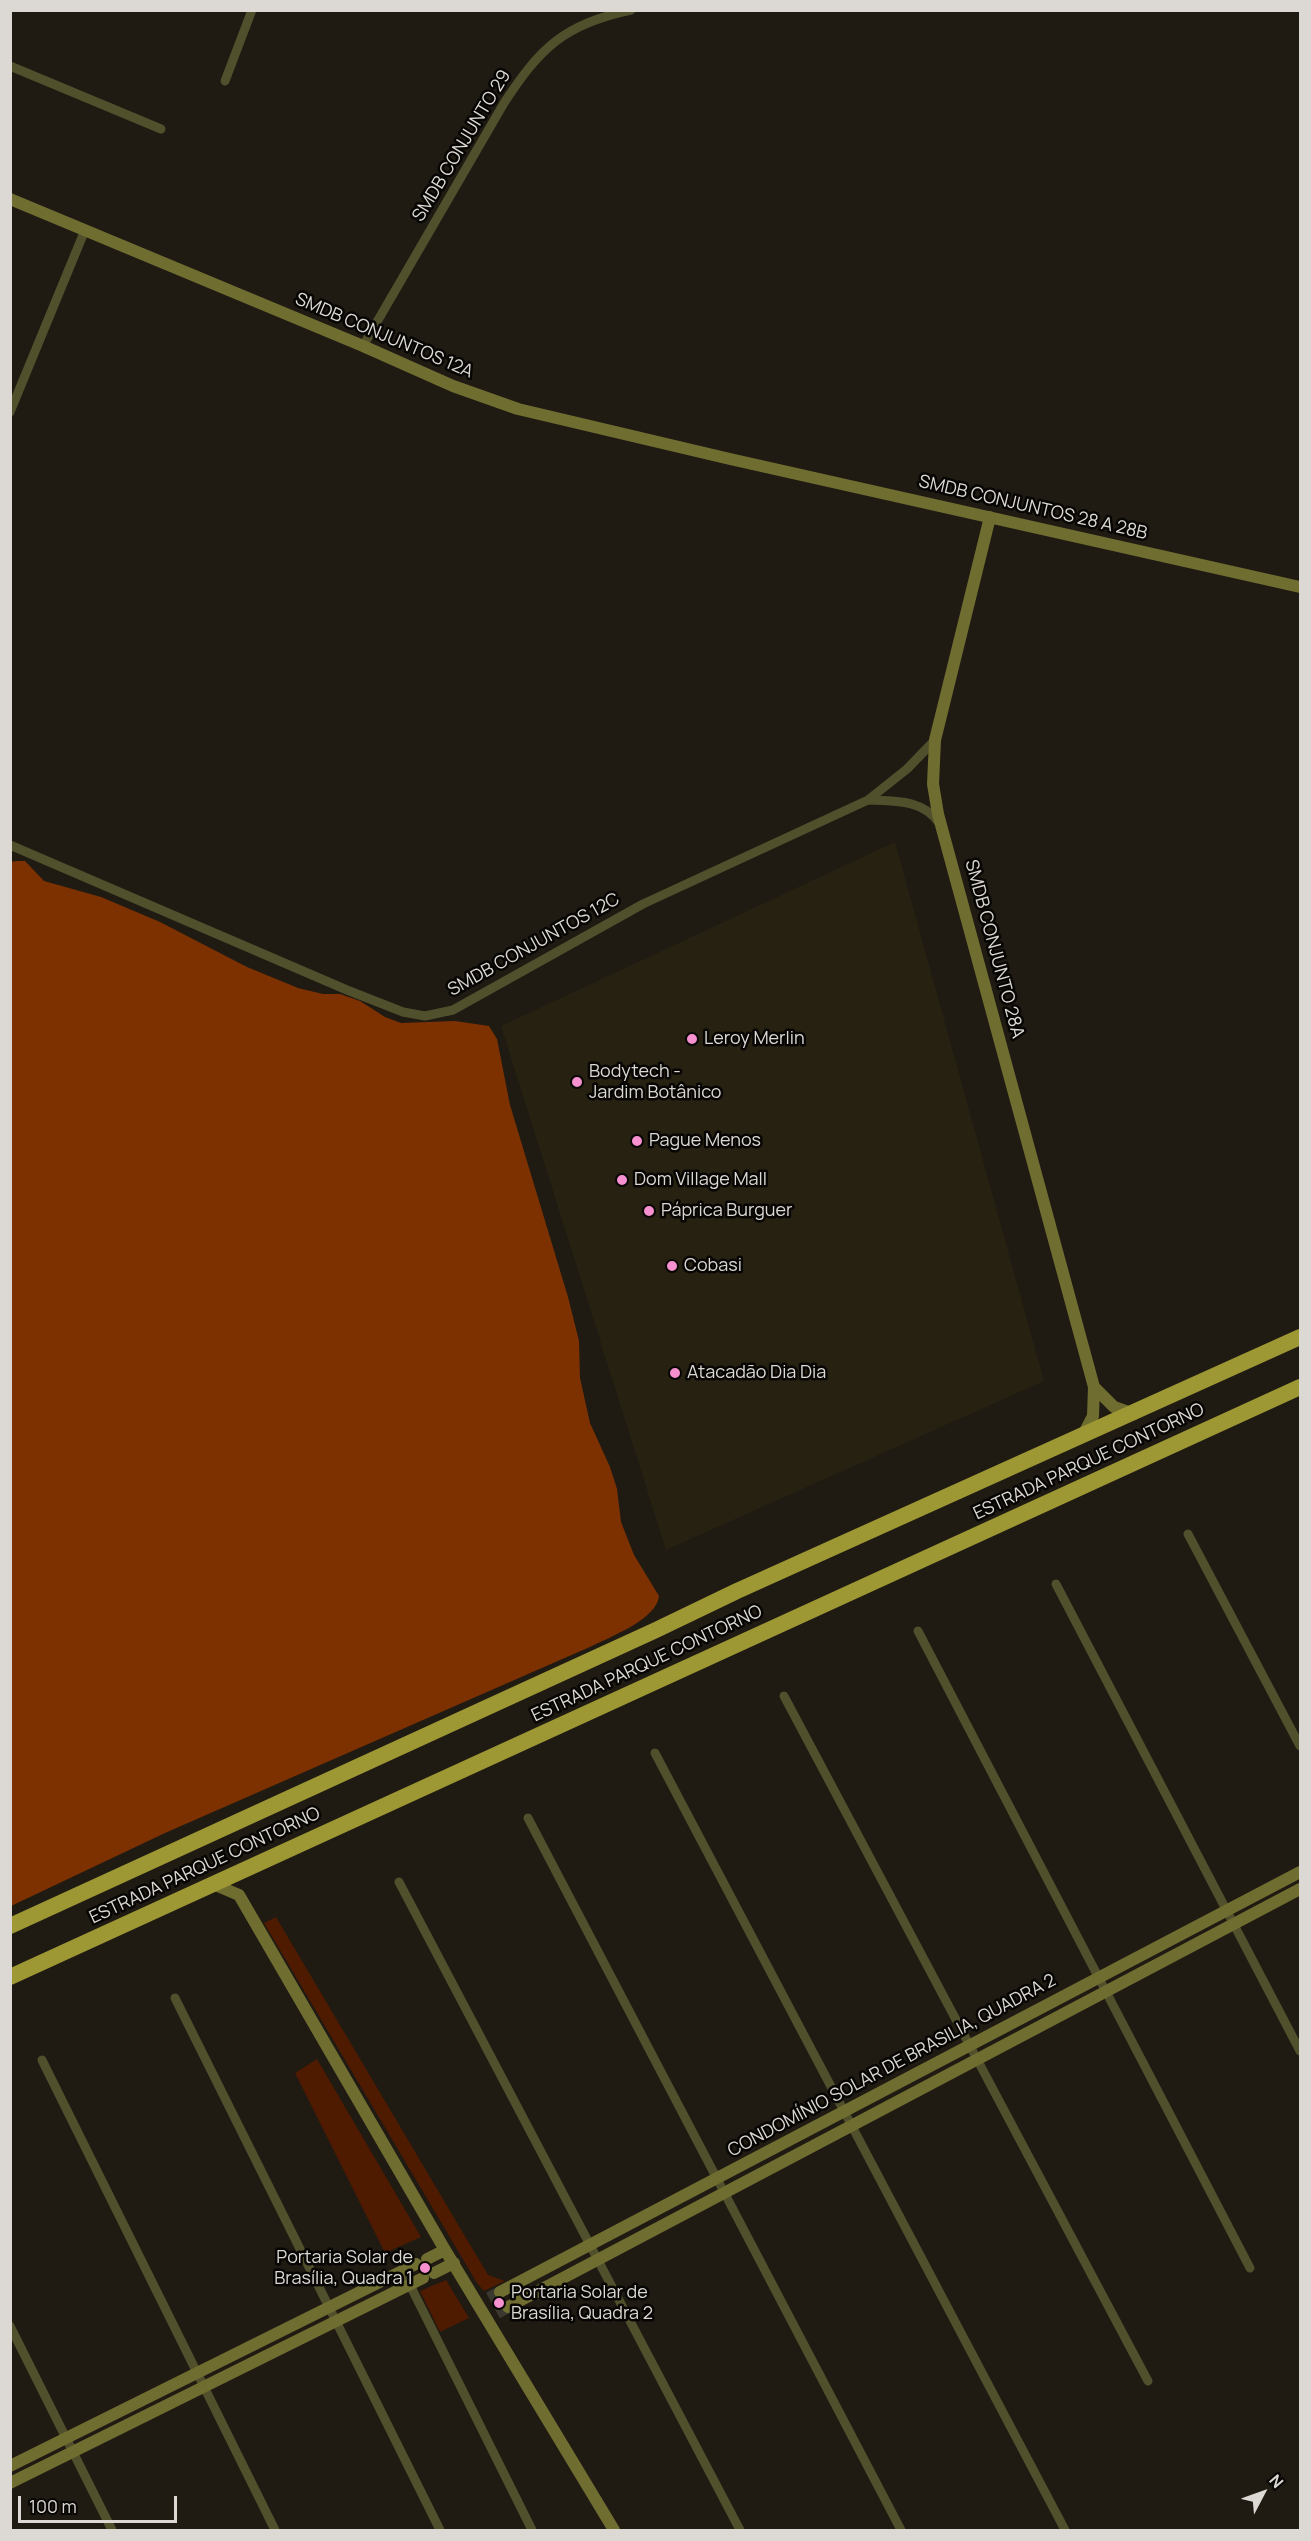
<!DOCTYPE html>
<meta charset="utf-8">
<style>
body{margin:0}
#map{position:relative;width:1311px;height:2541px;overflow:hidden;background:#1f1b13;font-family:Manrope,sans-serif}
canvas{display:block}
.frame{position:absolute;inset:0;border:12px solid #dcd9d4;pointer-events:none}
.north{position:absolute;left:1233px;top:2463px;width:60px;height:60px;-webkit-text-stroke:4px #080604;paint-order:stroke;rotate:49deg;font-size:16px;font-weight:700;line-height:24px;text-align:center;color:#dcd9d4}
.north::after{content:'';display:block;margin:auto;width:21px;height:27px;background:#dcd9d4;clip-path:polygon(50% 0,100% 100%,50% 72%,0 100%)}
.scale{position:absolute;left:18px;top:2496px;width:159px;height:27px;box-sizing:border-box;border:3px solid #dcd9d4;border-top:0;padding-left:8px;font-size:18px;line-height:21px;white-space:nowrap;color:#dcd9d4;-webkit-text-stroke:4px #080604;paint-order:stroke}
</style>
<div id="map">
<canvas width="1311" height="2541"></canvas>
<div class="frame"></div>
<div class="north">N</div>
<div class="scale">100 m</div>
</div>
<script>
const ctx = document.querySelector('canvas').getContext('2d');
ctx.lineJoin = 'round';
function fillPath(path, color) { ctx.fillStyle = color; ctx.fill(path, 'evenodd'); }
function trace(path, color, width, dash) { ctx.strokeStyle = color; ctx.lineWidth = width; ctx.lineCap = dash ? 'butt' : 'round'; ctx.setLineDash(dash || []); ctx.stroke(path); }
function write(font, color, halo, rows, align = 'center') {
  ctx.font = font + ' Manrope,sans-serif'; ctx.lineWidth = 5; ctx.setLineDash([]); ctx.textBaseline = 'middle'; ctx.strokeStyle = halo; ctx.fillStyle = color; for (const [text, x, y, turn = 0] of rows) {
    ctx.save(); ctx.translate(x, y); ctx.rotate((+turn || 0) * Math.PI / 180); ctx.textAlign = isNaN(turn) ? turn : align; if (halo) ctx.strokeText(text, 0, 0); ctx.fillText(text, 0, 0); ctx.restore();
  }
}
fillPath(new Path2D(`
 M895,842L1044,1381L666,1550L501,1026Z`), '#272112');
fillPath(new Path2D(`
 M276,1917L488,2275L505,2281L484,2291L477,2283L264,1923Z
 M317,2059L421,2237L385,2253L295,2073Z
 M446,2280L469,2318L440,2332L420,2291Z`), '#4e1a00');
fillPath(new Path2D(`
 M17,861H25L44,881L101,897L160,922L247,967L298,988L323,994H340L360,1001L385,1017L401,1023L455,1021L489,1026L497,1039L510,1105L568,1297L579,1341L580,1378L590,1423L610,1467L617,1489L621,1522L634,1555L659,1596C657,1619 612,1636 592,1646L165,1833L11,1906L10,862Z`), '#7e3100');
trace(new Path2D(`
 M489,2298L500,2292
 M497,2313L508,2307`), '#3b3830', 12, [12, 6]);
trace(new Path2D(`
 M10,66L161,129
 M225,81L252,10
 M363,346L504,103C540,48 564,24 631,10
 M10,412L85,230
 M868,800C894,801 923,799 939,823
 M10,845L347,990L403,1012L425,1016L453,1010L643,904L868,800L907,769L935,740
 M1188,1534L1300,1746
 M1056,1584L1300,2051
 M918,1631L1250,2268
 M784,1696L1148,2381
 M655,1753L1065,2530
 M528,1818L901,2530
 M399,1882L740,2530
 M175,1998L440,2530
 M42,2060L275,2530
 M403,2271L532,2530
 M10,2326L112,2530`), '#51502c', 9);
trace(new Path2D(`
 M10,199L363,346L453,386L518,409L730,459L1300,587
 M990,517L935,740L933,784L938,814L1094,1387L1093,1416L1083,1435
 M1094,1387L1114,1407L1134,1414
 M213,1884L239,1895L445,2250L614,2530
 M427,2259L445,2250
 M434,2273L454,2263
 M500,2292L1300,1872
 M508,2307L1300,1889
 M10,2466L416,2264
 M10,2483L423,2278`), '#706d31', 12);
trace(new Path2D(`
 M10,1926L656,1630L737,1591L1300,1337
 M10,1977L1300,1387`), '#9d9734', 16);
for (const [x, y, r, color] of [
 [692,1039,6,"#f790ce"],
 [577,1082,6,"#f790ce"],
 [637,1141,6,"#f790ce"],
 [622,1180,6,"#f790ce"],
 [649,1211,6,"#f790ce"],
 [672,1266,6,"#f790ce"],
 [675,1373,6,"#f790ce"],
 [425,2268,6,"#f790ce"],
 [499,2303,6,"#f790ce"]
]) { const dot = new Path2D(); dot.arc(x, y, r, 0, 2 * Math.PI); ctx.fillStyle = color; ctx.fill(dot); trace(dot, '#080604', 2); }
write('18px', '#dcd9d4', '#080604', [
 ["SMDB CONJUNTO 29",462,146,-59],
 ["SMDB CONJUNTOS 12A",384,336,23],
 ["SMDB CONJUNTOS 28 A 28B",1033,508,13],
 ["SMDB CONJUNTOS 12C",534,945,-29],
 ["SMDB CONJUNTO 28A",994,949,75],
 ["ESTRADA PARQUE CONTORNO",1089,1462,-25],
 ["ESTRADA PARQUE CONTORNO",647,1664,-25],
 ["ESTRADA PARQUE CONTORNO",205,1866,-25],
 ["CONDOMÍNIO SOLAR DE BRASILIA, QUADRA 2",892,2066,-28]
]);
write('18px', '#dcd9d4', '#080604', [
 ["Leroy Merlin",704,1039],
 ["Bodytech -",589,1072],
 ["Jardim Botânico",589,1093],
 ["Pague Menos",649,1141],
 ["Dom Village Mall",634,1180],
 ["Páprica Burguer",661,1211],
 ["Cobasi",684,1266],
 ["Atacadão Dia Dia",687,1373],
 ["Portaria Solar de",413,2258,"right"],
 ["Brasília, Quadra 1",413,2279,"right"],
 ["Portaria Solar de",511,2293],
 ["Brasília, Quadra 2",511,2314]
], 'left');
</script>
